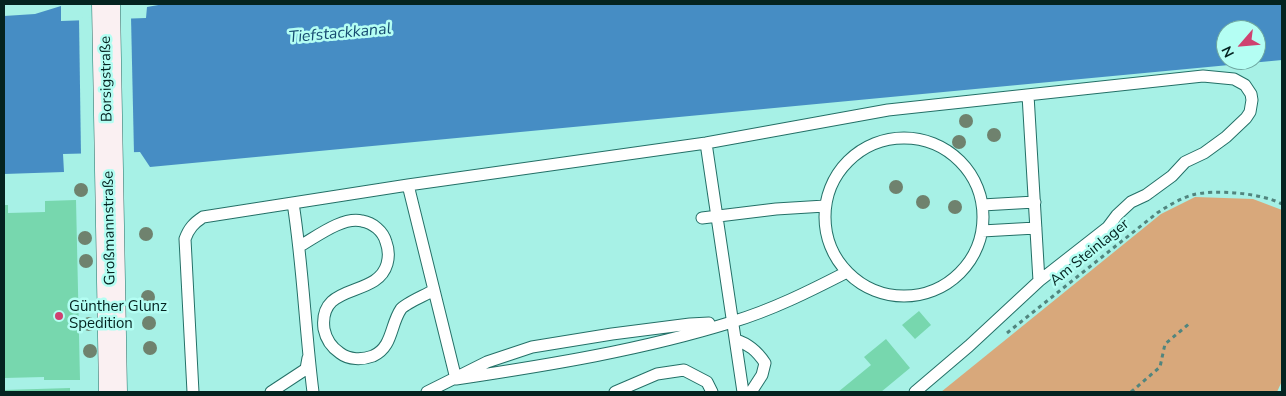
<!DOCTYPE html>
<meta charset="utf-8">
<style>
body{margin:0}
#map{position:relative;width:1286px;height:396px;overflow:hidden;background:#a7f1e6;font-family:"Nunito Sans",sans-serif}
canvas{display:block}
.frame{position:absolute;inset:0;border:5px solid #042320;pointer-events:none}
.north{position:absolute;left:1216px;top:20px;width:50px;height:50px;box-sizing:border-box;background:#b4fef3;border:1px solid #6ea69f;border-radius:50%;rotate:243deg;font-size:14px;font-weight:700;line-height:20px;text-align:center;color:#042320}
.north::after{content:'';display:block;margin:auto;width:18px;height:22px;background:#cf4170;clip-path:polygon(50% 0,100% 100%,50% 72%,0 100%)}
</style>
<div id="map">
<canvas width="1286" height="396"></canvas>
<div class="frame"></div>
<div class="north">N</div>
</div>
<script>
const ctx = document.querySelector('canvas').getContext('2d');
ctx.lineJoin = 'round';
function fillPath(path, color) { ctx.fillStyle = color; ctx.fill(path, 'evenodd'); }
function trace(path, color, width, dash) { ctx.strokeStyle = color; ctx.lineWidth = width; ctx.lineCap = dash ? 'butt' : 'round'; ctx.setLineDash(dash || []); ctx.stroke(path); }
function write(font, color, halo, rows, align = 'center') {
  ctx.font = font + ' "Nunito Sans",sans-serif'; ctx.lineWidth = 5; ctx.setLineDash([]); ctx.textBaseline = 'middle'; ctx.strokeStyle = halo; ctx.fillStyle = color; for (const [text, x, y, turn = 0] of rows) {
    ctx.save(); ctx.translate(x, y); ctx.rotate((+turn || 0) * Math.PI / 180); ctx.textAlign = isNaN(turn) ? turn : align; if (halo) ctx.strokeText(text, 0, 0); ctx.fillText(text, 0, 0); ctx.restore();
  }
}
fillPath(new Path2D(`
 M1195,197L1253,199L1282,210V381L1277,392H941L1161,214Z`), '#d8a87b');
fillPath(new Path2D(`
 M164,4H1282V60L150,167L140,152L63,154L64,172L4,174V16L35,14L61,6V21L146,18L147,7ZM1226,30H1256V60H1226Z`), '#468dc4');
fillPath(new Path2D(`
 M131,17L134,154L81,155L79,18Z`), '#a7f1e6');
fillPath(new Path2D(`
 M76,200L80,380H44V377L4,378V205H8V213L45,212V201Z
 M919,311L931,325L915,339L902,325Z
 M886,339L910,368L881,392H838L871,365L864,357Z
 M70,388V392H4V390Z`), '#77d7ae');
const service = new Path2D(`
 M1028,95L1039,281
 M825 217a79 79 0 1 1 158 0a79 79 0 1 1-158 0Z
 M706,143L743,392
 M408,185L456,379
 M293,203C303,266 305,329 313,392
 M982,205L1035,202
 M702,218L776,209L825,206
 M982,231L1036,228
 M300,246C316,237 343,216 362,221C373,223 383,231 386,242C389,250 389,257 387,264C377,299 318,281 324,329C326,339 331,347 340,353C349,360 362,360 373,356C393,347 390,325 401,309C406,303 426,295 434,290
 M736,340C749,344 757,351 765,363L762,375L751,392
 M456,379C549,365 642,350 732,322C772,310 810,291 847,272
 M193,392L185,239C189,228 194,223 203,217L408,185L706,143L888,110L1203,76L1234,79L1245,85L1251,94L1252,100L1250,112L1246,118L1226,137L1204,153L1185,162L1172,176L1146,195L1131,202L1117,215L1108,227L1039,281L969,346L915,392
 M271,392L306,369L308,358
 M427,392L487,362L532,347L612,334L690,324L709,323
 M615,392L657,374L684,370L707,382L712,392`);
const secondary = new Path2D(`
 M106,4L113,392`);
trace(service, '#247067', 13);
trace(secondary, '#247067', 29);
trace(new Path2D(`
 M1007,333L1157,213C1168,206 1179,199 1192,195C1214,189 1262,193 1282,204
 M1131,392L1160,367L1165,344L1190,323`), '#51857e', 3, [4, 4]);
trace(service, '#fff', 11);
trace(secondary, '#faf0f2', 28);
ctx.fillStyle = '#6f826e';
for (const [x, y] of [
 [966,121],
 [994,135],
 [959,142],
 [896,187],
 [81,190],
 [923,202],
 [955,207],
 [146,234],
 [85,238],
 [86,261],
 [148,297],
 [149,323],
 [89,324],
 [150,348],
 [90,351]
]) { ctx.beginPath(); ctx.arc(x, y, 7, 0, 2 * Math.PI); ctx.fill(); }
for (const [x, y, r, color] of [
 [59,316,5,"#cf4170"]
]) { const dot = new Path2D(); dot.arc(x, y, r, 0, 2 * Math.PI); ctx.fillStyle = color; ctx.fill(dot); trace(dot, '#b4fef3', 2); }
write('15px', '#042320', '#b4fef3', [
 ["Borsigstraße",107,79,-91],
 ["Großmannstraße",110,228,-91],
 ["Am Steinlager",1090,253,-39]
]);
write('15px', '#042320', '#b4fef3', [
 ["Günther Glunz",69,307],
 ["Spedition",69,324]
], 'left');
write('italic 16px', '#174c72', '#b4fef3', [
 ["Tiefstackkanal",340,34,-5]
]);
</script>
